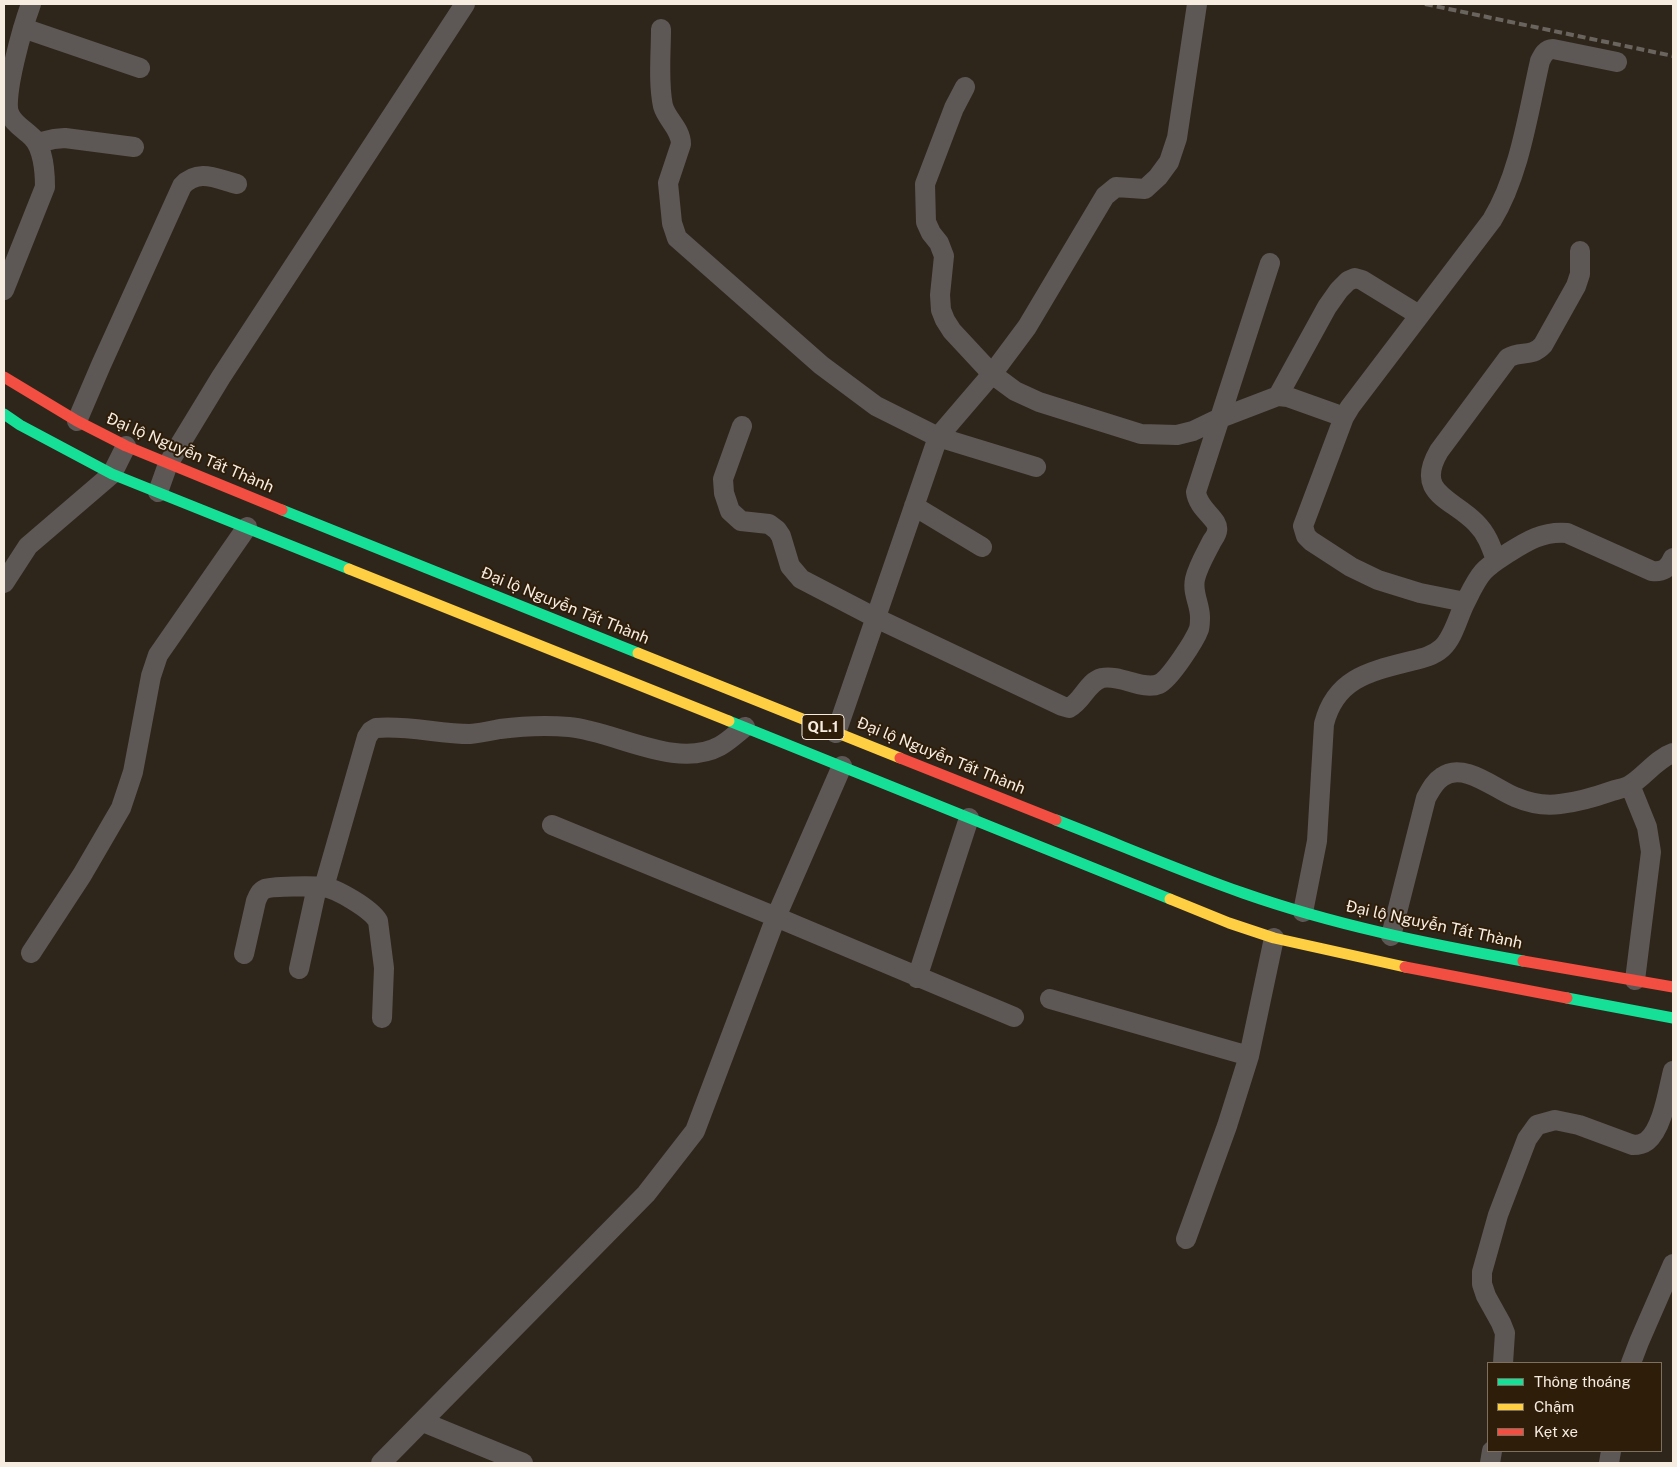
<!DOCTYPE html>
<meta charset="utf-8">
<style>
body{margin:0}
#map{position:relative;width:1677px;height:1467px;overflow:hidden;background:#2f261b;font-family:"Public Sans",sans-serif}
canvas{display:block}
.frame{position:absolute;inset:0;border:5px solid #f7ece0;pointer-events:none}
.legend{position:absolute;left:1487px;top:1362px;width:175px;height:90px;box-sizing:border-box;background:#2d1d09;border:1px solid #7e705f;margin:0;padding:6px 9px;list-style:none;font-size:15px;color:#f7ece0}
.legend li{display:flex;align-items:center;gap:10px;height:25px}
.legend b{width:25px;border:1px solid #7e705f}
</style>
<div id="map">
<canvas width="1677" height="1467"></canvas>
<div class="frame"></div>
<ul class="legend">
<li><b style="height:6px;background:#16e098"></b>Thông thoáng</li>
<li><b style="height:6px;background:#ffcf43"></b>Chậm</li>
<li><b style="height:6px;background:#f24e42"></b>Kẹt xe</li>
</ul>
</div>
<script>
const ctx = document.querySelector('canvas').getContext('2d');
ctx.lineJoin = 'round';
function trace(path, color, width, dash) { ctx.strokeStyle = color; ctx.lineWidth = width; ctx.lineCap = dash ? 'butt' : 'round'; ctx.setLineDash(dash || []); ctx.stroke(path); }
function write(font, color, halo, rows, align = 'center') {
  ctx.font = font + ' "Public Sans",sans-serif'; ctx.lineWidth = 4; ctx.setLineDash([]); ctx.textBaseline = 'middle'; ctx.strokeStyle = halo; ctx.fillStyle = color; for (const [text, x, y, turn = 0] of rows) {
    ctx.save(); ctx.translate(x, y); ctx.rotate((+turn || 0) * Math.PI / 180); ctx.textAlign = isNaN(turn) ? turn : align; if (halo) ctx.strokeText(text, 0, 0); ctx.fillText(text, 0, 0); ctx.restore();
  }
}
trace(new Path2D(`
 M23,28L140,68
 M661,29C661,54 658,82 663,106C667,120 681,129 681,144L668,183L672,223L677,238L821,365L876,406L938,437L1036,467
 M965,87L954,108L925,184L926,222L931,233L939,243L944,256L940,295L941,310L945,320L952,331L992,374L1015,391L1039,402L1141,434L1177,435L1193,431L1218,419L1278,396L1288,397L1344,417
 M37,143L54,139L65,138L134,147
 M4,290L45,187C45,172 43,147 32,137C25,130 14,124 10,115C1,100 24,23 31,4
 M1278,396L1327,307L1339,290L1348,281L1355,278L1362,280L1419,315
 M77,421L101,365L182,186C198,168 217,179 237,184
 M742,426L723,479L724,493L730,511L741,521L769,524L777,530L781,536L790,566L801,579L876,618L1062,706L1069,708C1083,701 1087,682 1102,678C1120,674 1143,691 1159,684C1170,679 1195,640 1199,629C1200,625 1200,621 1200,617C1200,604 1192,593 1195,579C1198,566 1206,553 1212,541C1214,538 1217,534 1217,531C1220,519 1198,510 1196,492L1270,263
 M158,492L168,464L221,377L465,4
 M914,506L982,547
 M1496,560C1491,546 1487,534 1476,523C1452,498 1414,494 1439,451L1508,358C1521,350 1531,358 1543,345L1576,286L1580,274V251
 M4,583L28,546L112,474L126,446
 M1465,602L1420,593L1378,580L1351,567L1311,541L1306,536L1303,526L1344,417L1350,407L1492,220C1520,174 1528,113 1540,61C1543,55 1546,49 1553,49L1617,62
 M836,733L938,437L992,374L1027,327L1105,196L1116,187L1145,189L1158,177L1169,162L1177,138L1197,4
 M1630,785L1647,827L1651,852L1635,980
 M552,825L776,917L1014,1017
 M324,887L367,737L371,731L376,728C407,725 439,734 470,734C481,733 490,731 500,729C523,726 546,725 569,727C615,731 676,770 720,746C729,741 737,733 745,727
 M1303,912L1317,841L1324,724C1335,680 1367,672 1407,662C1419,659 1432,657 1442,648C1454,637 1458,616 1466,601C1471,591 1476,580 1483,572C1490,564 1499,559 1508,553C1527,541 1543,531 1567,533L1652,571C1663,572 1668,569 1673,558
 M1391,936L1426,798C1430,791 1434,782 1442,777C1463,761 1495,789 1515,797C1529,803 1545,806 1560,804C1579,802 1595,797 1612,791C1618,789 1625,788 1630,785C1645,776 1656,759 1673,753
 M31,953L82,875L121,808L133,772L151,676L158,655L247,527
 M244,954L256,901C258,896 260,891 265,889C271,886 315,886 323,887C336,888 371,909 378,921L384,968L382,1018
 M299,969L317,887
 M917,978L969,818
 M1050,999L1249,1056
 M1186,1239L1227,1126L1249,1056L1274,938
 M1503,1363L1505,1333L1501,1323L1486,1296L1482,1284V1272L1498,1215L1527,1139L1537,1125L1555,1120L1579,1125L1633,1145C1638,1145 1643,1144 1647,1141C1663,1128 1668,1090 1673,1071
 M1631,1363L1639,1342L1673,1264
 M423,1422L523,1463
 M381,1463L646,1194L695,1131L776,917L842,766
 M1490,1463L1492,1451
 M1609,1463L1611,1451`), '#5d5856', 20);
trace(new Path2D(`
 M4,414L20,425L112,474L349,569
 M282,510L638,653
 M729,721L1170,899
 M1056,820C1118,844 1180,871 1243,893C1334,925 1429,944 1523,961
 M1567,998L1673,1018`), '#16e098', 11);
trace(new Path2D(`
 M349,569L729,721
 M638,653L900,758
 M1170,899L1229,923L1274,938L1405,967`), '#ffcf43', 11);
trace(new Path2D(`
 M4,377L77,421L126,446L282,510
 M900,758L1056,820
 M1523,961L1673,987
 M1405,967L1567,998`), '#f24e42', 11);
trace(new Path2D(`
 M1425,4L1673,56`), '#6a645f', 4, [8, 4]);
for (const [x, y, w] of [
 [823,727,42]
]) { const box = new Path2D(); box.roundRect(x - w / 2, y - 12.5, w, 25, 4); ctx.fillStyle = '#2d1d09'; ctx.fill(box); trace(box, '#f7ece0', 1); }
write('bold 15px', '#f7ece0', null, [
 ["QL.1",823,727]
]);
write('16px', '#f7ece0', '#2d1d09', [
 ["Đại lộ Nguyễn Tất Thành",190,453,23],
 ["Đại lộ Nguyễn Tất Thành",565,606,22],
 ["Đại lộ Nguyễn Tất Thành",941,756,22],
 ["Đại lộ Nguyễn Tất Thành",1434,925,12]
]);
</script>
